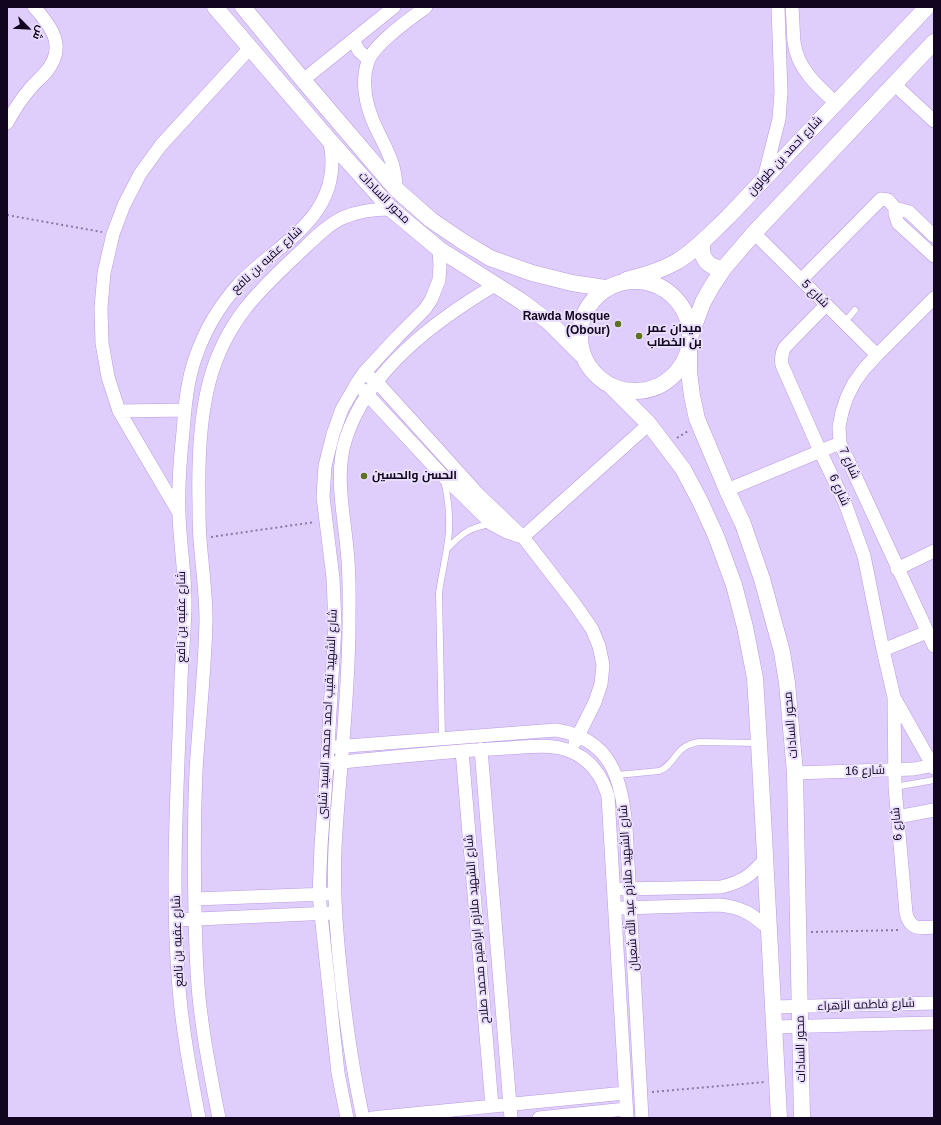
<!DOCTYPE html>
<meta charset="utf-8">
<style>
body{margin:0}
#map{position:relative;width:941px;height:1125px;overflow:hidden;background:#dfcefc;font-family:Arial,Cairo,sans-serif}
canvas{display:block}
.frame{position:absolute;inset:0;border:8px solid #11051f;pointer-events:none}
.north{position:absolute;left:8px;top:8px;width:40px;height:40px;-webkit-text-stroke:3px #eadefd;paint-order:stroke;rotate:114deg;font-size:11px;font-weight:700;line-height:16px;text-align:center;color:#11051f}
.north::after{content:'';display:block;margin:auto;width:14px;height:18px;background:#11051f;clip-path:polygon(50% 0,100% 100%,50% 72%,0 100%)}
</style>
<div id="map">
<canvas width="941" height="1125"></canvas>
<div class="frame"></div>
<div class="north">ش</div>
</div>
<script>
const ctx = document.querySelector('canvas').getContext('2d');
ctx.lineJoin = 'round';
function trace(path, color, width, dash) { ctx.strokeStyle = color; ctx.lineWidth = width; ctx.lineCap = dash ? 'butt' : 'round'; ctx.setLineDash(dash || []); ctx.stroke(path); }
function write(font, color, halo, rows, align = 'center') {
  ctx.font = font + ' Arial,Cairo,sans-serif'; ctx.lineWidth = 4; ctx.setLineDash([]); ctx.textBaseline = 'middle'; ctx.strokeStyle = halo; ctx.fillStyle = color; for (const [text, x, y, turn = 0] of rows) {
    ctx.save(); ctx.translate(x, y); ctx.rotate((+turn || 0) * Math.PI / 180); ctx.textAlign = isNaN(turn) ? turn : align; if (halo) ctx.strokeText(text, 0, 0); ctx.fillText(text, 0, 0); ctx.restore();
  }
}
const service = new Path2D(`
 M844,323L855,310
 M447,549C461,534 470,527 491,524
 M442,739L439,593C442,572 447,553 449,532C450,514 448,497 444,480
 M617,775L659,771C677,764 673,746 699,742L759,743
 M895,787L934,780`);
const minor = new Path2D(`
 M792,7C793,19 793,30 794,42C797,68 817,86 836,103
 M353,40L359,51L369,60
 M303,80L394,7
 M894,84L934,121
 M7,123C13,112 20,100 29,90C34,83 41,78 46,72C67,47 52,27 34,7
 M764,178L779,119L781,92L778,7
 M396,189C396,166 388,152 378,132C367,110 360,85 368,61C375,43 410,19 426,7
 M895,208V214L898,223L934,256
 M754,233L877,355
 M801,280L881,199L888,200L895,208L909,212L934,236
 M934,298L877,355L864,369L854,383L847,397L842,412L839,427L840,443L934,646
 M826,305L785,347C781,353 781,358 782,365L820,451L845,503L864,556L883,650L894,697L895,787L906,913C910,930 919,928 934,927
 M371,378L377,382L479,495L523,537L574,603L592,629L599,646L603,665L601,684L595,702L575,742
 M363,390L443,476L492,524L507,532L519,536
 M119,411L185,410
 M727,490L840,443
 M179,513L119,411L108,377L102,343L101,308L104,273L113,234L124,205L140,174L161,145L250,48
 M523,537L649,424
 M897,569L934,551
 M883,650L927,632
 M895,699L934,768
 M334,747L556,730C612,739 621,779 626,827L642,1118
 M481,749L511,1118
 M462,751L492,1106
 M333,763C391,757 449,751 507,748C527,747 550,743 570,751C590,759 602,776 608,796L627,1118
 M795,773L914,769L934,765
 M897,817L934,810
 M623,889L721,887C742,882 752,875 765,859
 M195,899L327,894
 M622,908L719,905C742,907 752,914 769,929
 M176,920L330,913
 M773,1007L934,1003
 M774,1027L934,1023
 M199,1118C190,1071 181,1023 178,975C171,877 178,778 181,680C182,654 185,628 185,602C185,573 180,544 179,515C178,487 180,459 183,432C185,406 187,380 196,356C205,330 220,305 238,285C274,246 332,223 332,162C332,155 331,148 330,141
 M219,1118C212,1083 205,1049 201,1014C196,980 196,947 195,913C194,866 194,818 196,771C199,721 205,671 206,620C206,593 202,566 200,539C199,528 199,516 199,504C198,463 199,419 210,379C226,322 257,292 299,253C313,240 326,226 342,218C358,211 374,209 391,209
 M347,1118L338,1073L319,895L321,846L327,764L335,625L333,578L323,497L325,466L333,434L342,409L357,383L364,373L397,337L425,309L431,300L439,280L440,266L439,249
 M363,1118C352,1067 345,1017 340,966C336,927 333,888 335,848C339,773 349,698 349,622C349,598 350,574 347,550C344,512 334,475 346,438C368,370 436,320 495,285
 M372,1118L625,1093
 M539,1118L626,1109`);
const tertiary = new Path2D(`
 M215,7L330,141L391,209L439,249L521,301L549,322L582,355
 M243,7L303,80L396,189L431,220L462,241L490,258L532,273L572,283L605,288
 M703,242C699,257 708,269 724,268
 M626,280C643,276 660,271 676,262C695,251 711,233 728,217L927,7
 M580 336a55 55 0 1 1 110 0a55 55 0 1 1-110 0Z
 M690,337L703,302L712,286L724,268L754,233L934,42
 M689,348V372L692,396L697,419L727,490L743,524L762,579L782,652L787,683L795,773L802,1118
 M612,387L649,424L683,469L700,501L716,536L734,585L745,627L755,678L759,743L779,1118`);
trace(service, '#b89ae4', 7);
trace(minor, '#b89ae4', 14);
trace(tertiary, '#b89ae4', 17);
trace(new Path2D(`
 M7,215L102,232
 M677,438L688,431
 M211,537L315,522
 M811,932L901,930
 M652,1092L765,1082`), '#897aa0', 2, [2, 3]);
trace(service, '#fff', 6);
trace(minor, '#fff', 13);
trace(tertiary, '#fff', 16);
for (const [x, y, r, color] of [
 [618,324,4,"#5e7222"],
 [639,336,4,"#5e7222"],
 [364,476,4,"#5e7222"]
]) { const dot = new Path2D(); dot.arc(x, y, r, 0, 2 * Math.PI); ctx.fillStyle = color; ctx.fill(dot); trace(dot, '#eadefd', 1.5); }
write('12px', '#11051f', '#eadefd', [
 ["شارع احمد بن طولون",785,156,-47],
 ["محور السادات",384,198,45],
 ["شارع عقبه بن نافع",267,260,-43],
 ["شارع 5",815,294,45],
 ["شارع 7",849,463,66],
 ["شارع 6",839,490,66],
 ["شارع عقبه بن نافع",182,617,-90],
 ["شارع الشهيد نقيب احمد محمد السيد شلبى",328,714,-87],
 ["محور السادات",791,725,-95],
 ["شارع 16",865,771,-2],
 ["شارع 6",897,824,-95],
 ["شارع الشهيد ملازم عبد الله شعبان",629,888,-94],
 ["شارع الشهيد ملازم ابراهيم محمد صلاح",477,929,-95],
 ["شارع عقبه بن نافع",178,941,-92],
 ["شارع فاطمه الزهراء",866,1005,-2],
 ["محور السادات",801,1049,-91]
]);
write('bold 12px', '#11051f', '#eadefd', [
 ["Rawda Mosque",610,317,"right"],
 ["(Obour)",610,331,"right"],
 ["ميدان عمر",647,329],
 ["بن الخطاب",647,343],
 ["الحسن والحسين",372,476]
], 'left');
</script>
